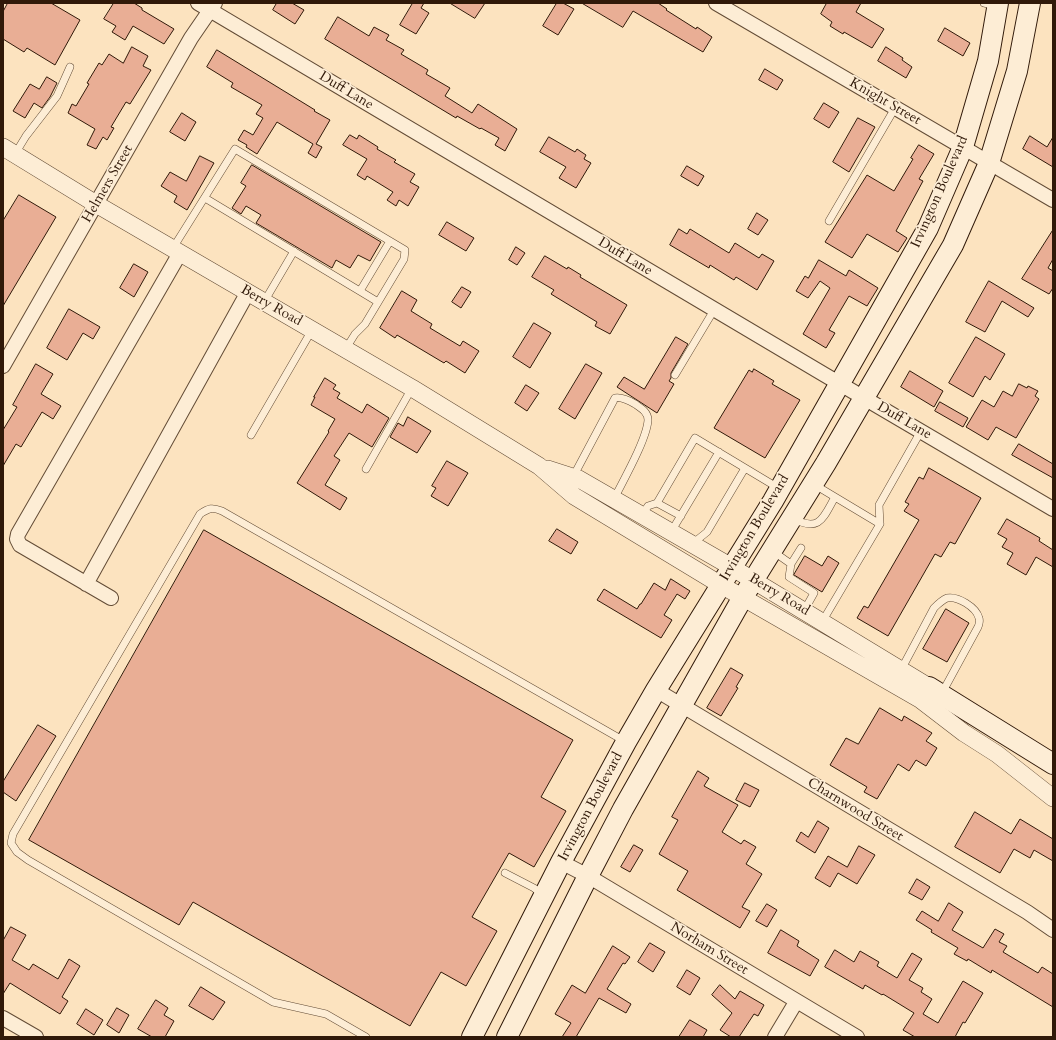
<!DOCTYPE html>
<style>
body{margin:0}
#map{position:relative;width:1056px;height:1040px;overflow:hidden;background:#fce3bf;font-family:Cardo,serif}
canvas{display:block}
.frame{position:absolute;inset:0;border:4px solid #301909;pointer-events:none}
</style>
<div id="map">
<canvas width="1056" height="1040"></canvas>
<div class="frame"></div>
</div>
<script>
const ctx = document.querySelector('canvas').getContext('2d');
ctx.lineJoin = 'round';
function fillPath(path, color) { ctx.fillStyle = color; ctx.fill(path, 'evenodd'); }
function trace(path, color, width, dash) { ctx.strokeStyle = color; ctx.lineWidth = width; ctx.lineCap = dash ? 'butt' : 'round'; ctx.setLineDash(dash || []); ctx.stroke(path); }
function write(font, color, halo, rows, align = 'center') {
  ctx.font = font + ' Cardo,serif'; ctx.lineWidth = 3.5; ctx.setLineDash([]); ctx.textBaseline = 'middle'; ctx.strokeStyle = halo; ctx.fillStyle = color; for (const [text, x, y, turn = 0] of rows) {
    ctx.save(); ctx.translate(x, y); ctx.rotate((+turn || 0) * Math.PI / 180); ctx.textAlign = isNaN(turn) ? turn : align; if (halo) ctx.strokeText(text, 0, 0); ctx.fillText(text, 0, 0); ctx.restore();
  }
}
const building = new Path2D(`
 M8,3H51L80,20L55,65L27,48L24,52L3,39V12Z
 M114,3H134L142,8V10L174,29L164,44L133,26L125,40L112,32L116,26L104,19Z
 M277,3H292L304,10L295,24L273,10Z
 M413,3H424L421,8L429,13L416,34L400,25Z
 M450,3H485L475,18Z
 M557,3H563L574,9L558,35L543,26Z
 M582,3H658L667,9L666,10L696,29L697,27L712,37L703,52L633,11L623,27Z
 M827,3H861L856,12L884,29L872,48L844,32L843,34L830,26L832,22L821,14Z
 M338,17L369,36L374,27L389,35L386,40L404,50L401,54L428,70L426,74L450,88L445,96L472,113L478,104L517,129L505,151L495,145L499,138L481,128L480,129L457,116L456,118L325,39Z
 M945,28L970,43L963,56L938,41Z
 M132,47L148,56L143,66L151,70L130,104L126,102L111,127L114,128L107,140L103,137L96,149L87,145L95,129L68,113L72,104L76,106L89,84L87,83L99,63L102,65L109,54L123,63Z
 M886,47L903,58L902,60L912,67L906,78L878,61Z
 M217,50L315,110L314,111L330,120L316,144L322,147L316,158L308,153L313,144L277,122L257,154L246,147L247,145L238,140L244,130L253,135L263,118L256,114L262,105L231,87L233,83L207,67Z
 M765,69L783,80L777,90L759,80Z
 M47,77L57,83L50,97L42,108L34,103L25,118L13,111L30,84L39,89Z
 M824,103L839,112L829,128L814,119Z
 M182,113L196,122L185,141L170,132Z
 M858,118L875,127L849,172L833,162Z
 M350,135L357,139L359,135L378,147L377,149L396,160L394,162L415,174L410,182L419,187L408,206L399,200L396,206L387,200L393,192L367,176L365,180L357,175L367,159L343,145Z
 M1030,136L1047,147L1053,137V167L1023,149Z
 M549,137L575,152L577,149L586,155L584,159L591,163L576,188L559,178L566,167L540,152Z
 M919,145L934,154L919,179L923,181L896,231L907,238L898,252L867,234L852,258L825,242L867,175L894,191L913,159L911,158Z
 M200,156L214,163L187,210L174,202L177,196L161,186L170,172L186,181Z
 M252,165L381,242L370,261L358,255L350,268L336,260L332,268L256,223L261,215L246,206L241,214L232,208L246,186L241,183Z
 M687,166L704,176L698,186L681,176Z
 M19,195L56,217L3,306V221Z
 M757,213L768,220L758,235L748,229Z
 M447,222L474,238L466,251L439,235Z
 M679,229L687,234L690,229L729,253L735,243L759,258L762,254L774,261L757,290L736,277L734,280L710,265L709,268L670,245Z
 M1053,230V259L1048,268L1053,271V288L1049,294L1022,279Z
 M516,247L525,253L517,265L509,260Z
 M545,256L567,269L568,267L581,275L580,277L627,305L610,334L595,326L597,322L551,294L554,290L532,277Z
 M819,260L846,276L849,270L878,288L867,306L849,296L829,330L835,333L826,348L803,334L830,288L820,281L808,298L796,291L805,276L808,278Z
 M134,264L148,272L134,297L120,288Z
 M989,281L1034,308L1028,317L1002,301L985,332L966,322Z
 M462,287L471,292L461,308L452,302Z
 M402,291L417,300L411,311L432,324L430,328L460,346L463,341L479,351L465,373L446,361L444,363L397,335L395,338L380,328Z
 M69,309L100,327L93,339L83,333L67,360L47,348Z
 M534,323L551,333L530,368L513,357Z
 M676,337L688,344L671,373V378L669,381L674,384L657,413L617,387L624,377L644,389Z
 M976,337L1005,354L990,380L985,376L973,397L949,383Z
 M36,364L53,374L41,394L61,406L53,419L42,412L21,447L16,444L3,466V430L17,407L13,405Z
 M586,364L602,373L575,419L559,409Z
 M754,369L774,381L772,384L800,400L765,458L714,428L749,370L752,372Z
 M910,371L943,391L934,407L901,387Z
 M325,378L336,385L333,389L340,393L337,398L362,413L367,404L389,418L372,447L349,433L334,456L340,460L325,485L347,498L340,510L297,483L329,432L328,431L335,419L311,405L315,397H314Z
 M1019,384L1027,388L1028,386L1038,391L1035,396L1039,399L1016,438L996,427L988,440L966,427L982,400L994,407L1003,391L1012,396Z
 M526,385L539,393L527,411L515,403Z
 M940,402L968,418L963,427L935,411Z
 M408,417L431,431L417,453L390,437L398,423L403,426Z
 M1019,444L1053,464V478L1012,455Z
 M447,461L468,473L448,506L431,496L436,488L432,486Z
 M929,468L981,498L955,544L950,542L941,557L935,554L888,636L857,618L864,606L868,608L919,520L904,511L909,504L905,502L919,477L923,479Z
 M1007,519L1040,538L1039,541L1053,550V567L1036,557L1026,575L1007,564L1013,553L1002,547L1007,539L998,534Z
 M557,529L578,542L571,554L549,541Z
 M204,530L573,740L541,797L566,811L534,867L509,853L472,917L497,931L466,986L441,972L410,1026L193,902L179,925L29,840Z
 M805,556L822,566L828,556L839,563L822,592L794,575Z
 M671,579L690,591L685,599L677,594L664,615L672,620L661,638L597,600L604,589L637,609L640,604H641L654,583L665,590Z
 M946,609L969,623L947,662L923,649Z
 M731,668L743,675L736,687L738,688L721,716L707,708Z
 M880,708L902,721L904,716L932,733L926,741L937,748L926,766L916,760L909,771L898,764L877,799L864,792L867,787L830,765L846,738L858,744Z
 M38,725L56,736L16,801L3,792V782Z
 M698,771L709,778L704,786L738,805L722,832L741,844L744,840L756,847L746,864L762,874L742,907L750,911L740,928L677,890L688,871L659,854L678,820L672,817Z
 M745,783L759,790L750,807L736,800Z
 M975,812L1011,834L1020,819L1053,839V861L1034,850L1030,858L1014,849L1000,873L955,847Z
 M818,821L829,828L815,853L796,841L801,832L808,837Z
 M634,845L643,850L630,872L621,867Z
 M859,846L875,855L857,884L838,873L830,887L815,878L828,856L847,867Z
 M917,879L930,887L922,900L909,893Z
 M949,903L963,912L952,930L983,948L995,929L1004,934L999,942L1007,946L1003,952L1038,973L1042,967L1053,974V1007L992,970L991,973L968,959L967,961L954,954L958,948L931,932L932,930L916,920L922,911L938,921Z
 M767,904L777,910L767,927L756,921Z
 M11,927L26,935L12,960L29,970L33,964L58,979L69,959L80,966L62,997L68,1001L60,1014L10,983L3,994V941Z
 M781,930L799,941L797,946L819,960L810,976L768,953Z
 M650,943L665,952L653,972L638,962Z
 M613,946L630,957L625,964L623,963L607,989L631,1004L626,1013L599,998L576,1037H562L571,1023L555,1014L572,985L585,993Z
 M835,950L854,962L860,951L879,962L877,966L897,978L912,953L922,959L909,980L923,988L921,992L932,999L923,1014L938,1023L963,981L983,993L965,1023L963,1022L955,1037H915L903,1030L914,1013L883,994L882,995L865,985L863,989L825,967Z
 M687,970L700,978L690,995L677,987Z
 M720,985L735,999L740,991L764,1005L758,1016L754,1014L739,1037H731L720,1030L732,1013L712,995Z
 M201,987L225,1002L213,1020L189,1006Z
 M156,1000L168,1008L164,1015L174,1021L165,1037H152L138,1029Z
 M117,1008L129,1015L119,1033L107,1025Z
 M86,1009L103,1020L94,1035L77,1024Z
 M690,1020L707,1030L703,1037H679Z`);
fillPath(building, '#e9ae95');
trace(building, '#301909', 1);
const service = new Path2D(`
 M984,3L996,6
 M15,154L26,136L57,96L70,67
 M205,198L378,302
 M829,221L895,108
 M173,248L235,149L405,250L404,259L365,324L355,334L345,350
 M360,291L390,241
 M264,302L294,251
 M675,375L714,310
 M251,435L312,330
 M366,469L412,388
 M573,477L615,398C622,397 630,401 635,404C641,408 648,412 648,420C647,439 623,481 614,499
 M815,485L880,524
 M657,503L695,438L780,489
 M642,515L648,506L657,503L681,516
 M794,519C820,532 823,518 835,497
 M671,532L719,452
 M692,544L707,532L745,468
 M774,552L791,564L789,577L814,593L804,611
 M791,564L801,548
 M822,622L880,524L879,505L921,431
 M901,670L934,608C938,604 942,600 947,598C958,596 976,607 979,618C980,620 979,625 978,627L942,693
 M505,873L534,888L543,895
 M366,1037L326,1014L273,1002L28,860L17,852L11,843L13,834L200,514C209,508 212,507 222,511L626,742`);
const minor = new Path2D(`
 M198,3L825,375L1053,509
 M716,3L1053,200
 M3,366L191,38L215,3
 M86,584L248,292
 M111,598L20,545L17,539L18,534L180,253
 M656,690L1027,912L1053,930
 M561,862L588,876L857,1037
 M3,1018L36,1037
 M775,1037L796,1002`);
const tertiary = new Path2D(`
 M3,147L96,204L412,388L539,466L574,496L721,585L921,700L964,733L997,754L1053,798
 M548,469L579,479L723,562L929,687L938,695`);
const secondary = new Path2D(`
 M929,687L1053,764
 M472,1037L561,862L626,742L656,690L773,501L928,228L963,147L988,61L998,3
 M507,1037L588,876L623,809L743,597L826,463L953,245L989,163L1017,71L1030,3`);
trace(service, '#634c36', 8);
trace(minor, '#634c36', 16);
trace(tertiary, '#634c36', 18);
trace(secondary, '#301909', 22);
trace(service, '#fdedd5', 7);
trace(minor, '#fdedd5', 14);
trace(tertiary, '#fdedd5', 17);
trace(secondary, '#fdedd5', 20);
write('14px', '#301909', '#fdedd5', [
 ["Duff Lane",346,91,31],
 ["Knight Street",885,102,30],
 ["Helmers Street",108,184,-60],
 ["Irvington Boulevard",940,192,-66],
 ["Duff Lane",625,257,31],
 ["Berry Road",271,306,30],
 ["Duff Lane",904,421,30],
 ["Irvington Boulevard",755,528,-59],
 ["Berry Road",779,595,31],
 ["Irvington Boulevard",591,807,-62],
 ["Charnwood Street",855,810,31],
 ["Norham Street",709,949,31]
]);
</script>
